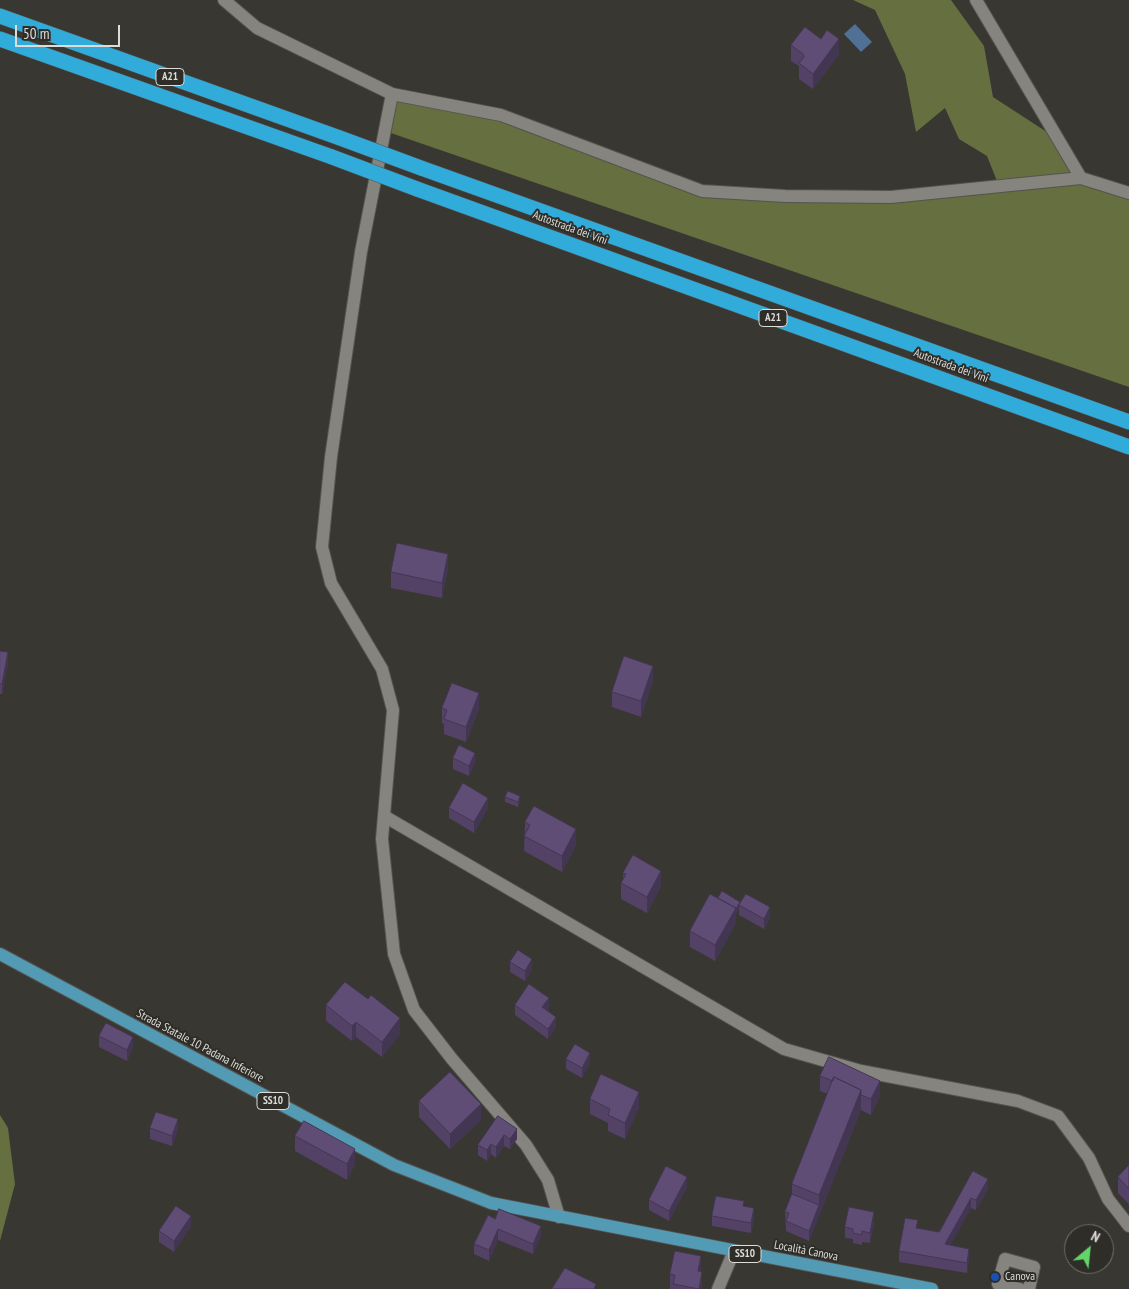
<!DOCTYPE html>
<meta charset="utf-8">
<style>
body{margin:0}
#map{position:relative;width:1129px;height:1289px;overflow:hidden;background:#383732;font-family:"PT Sans Narrow",sans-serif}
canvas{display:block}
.north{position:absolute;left:1064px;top:1224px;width:50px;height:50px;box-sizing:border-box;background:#2e2d28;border:1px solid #74736f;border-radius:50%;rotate:28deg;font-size:14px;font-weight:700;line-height:20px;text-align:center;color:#dddcd9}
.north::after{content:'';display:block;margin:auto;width:18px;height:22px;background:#61d46a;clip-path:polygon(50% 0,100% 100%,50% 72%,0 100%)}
.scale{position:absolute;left:15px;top:25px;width:105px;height:22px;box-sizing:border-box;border:2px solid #dddcd9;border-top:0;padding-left:6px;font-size:15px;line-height:18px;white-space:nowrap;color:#dddcd9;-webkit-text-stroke:4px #2e2d28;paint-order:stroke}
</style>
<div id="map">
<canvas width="1129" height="1289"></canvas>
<div class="north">N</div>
<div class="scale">50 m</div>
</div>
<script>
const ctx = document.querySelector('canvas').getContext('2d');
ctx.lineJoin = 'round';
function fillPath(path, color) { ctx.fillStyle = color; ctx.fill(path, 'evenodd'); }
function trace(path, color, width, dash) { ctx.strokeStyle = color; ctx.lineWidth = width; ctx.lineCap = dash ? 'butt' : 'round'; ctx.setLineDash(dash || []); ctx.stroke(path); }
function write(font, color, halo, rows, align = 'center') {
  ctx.font = font + ' "PT Sans Narrow",sans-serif'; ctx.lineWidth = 4; ctx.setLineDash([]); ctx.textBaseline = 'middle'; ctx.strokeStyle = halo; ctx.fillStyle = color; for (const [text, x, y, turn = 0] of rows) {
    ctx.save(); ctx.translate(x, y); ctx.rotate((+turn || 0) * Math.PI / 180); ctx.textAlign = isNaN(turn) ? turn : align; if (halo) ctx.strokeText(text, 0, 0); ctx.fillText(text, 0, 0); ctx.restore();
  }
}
fillPath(new Path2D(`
 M853,0H951L984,46L993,97L1056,138L1081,178L1129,193V387L385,131L392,94L501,115L702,191L891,197L999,186L987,156L959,139L945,108L916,132L905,74L875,10Z
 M0,1115L8,1128L15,1184L0,1241Z`), '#656f40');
fillPath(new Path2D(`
 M855,24L872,42L861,52L844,34Z`), '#517095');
const minor = new Path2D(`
 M224,0L257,28L392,94L501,115L702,191L785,196L891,197L1081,178L1129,193
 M976,0L1081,178
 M392,94L361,252L331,457L322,547L331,583L382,669L393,710L382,839L394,954L414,1010L452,1059L526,1145L548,1180L559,1217
 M384,816L784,1049L861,1071L1018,1101L1058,1116L1089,1158L1108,1199L1129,1226
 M718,1289L734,1251
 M1020,1289L998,1284L1005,1259L1034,1267L1029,1289`);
const major = new Path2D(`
 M0,954L394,1165L491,1203L932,1289`);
const highway = new Path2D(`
 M0,16L340,138
 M0,39L332,157
 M421,168L1129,422
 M417,189L1129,447`);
trace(minor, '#55534f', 14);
trace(major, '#55534f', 14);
trace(highway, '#55534f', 16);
trace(minor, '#86847f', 12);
trace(major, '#539bb5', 12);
trace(highway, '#31abd9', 15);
const highwayBridge = new Path2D(`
 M340,138L421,168
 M332,157L417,189`);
trace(highwayBridge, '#55534f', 16, []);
trace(highwayBridge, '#31abd9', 15);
fillPath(new Path2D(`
 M791,45L839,54L813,89L799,79V66L791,61Z
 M448,569L442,598L391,588V572Z
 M0,651L8,663L2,694H0Z
 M653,681L641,717L612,707V692Z
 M442,708L479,709L466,742L444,734V724L442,723Z
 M453,758L475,763L469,776L453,769Z
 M505,797L520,801L518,807L505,802Z
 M449,808H488L474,833L449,818Z
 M525,822L576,845L562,872L524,851Z
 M623,873L661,886L647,913L621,899V883L623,880Z
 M718,898L740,904L770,918L764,929L739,915V908L736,914V923L715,961L690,947V931Z
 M510,962L532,969L525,981L510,972Z
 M326,1005L400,1034L382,1057L356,1037L352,1041L326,1021Z
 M515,1005L549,1009L547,1010L556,1027L548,1039L515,1015Z
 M99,1036L133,1047L127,1061L99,1047Z
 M566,1059L590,1063L582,1078L566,1069Z
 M820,1076L880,1096L871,1115L861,1110L809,1241L786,1231L785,1212L792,1194V1184L828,1094L820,1091Z
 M590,1099L639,1107L625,1139L608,1131V1123L590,1114Z
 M419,1101L481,1120L450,1149L419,1117Z
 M498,1116L517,1139L510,1149L504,1146L496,1158L491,1154L487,1161L478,1155V1145Z
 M150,1128L178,1129L172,1146L150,1139Z
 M295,1136L355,1164L347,1180L295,1151Z
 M1129,1165V1204L1118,1193V1177Z
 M973,1171L988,1189L976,1210L971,1208L950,1245L969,1259L967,1273L899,1262V1251L918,1228L939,1232Z
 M687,1187L669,1221L649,1210V1200Z
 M744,1206L754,1218L751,1233L712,1226V1216Z
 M495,1219L541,1236L533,1254L498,1240L489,1261L474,1254V1244Z
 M874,1223L870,1243L862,1242V1245L853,1243V1239L845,1238V1227Z
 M191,1226L174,1252L159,1242V1231Z
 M701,1272L702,1289H670V1274Z`), '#534265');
fillPath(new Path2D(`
 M839,39V54L813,89V74Z
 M448,554V569L442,598V583Z
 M8,652V663L2,694V684Z
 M653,666V681L641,717V701Z
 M479,693V709L466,742V727Z
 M475,753V763L469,776V766Z
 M520,796V801L518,807V802Z
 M488,798V808L474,833V822Z
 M576,829V845L562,872V856Z
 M661,871V886L647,913V897Z
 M740,902L739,908L736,914V923L715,961V945L736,908Z
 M770,907V918L764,929V919Z
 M532,959V969L525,981V971Z
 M549,998V1009L542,1017V1007Z
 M556,1017V1027L548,1039V1029Z
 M400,1018V1034L382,1057V1042Z
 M356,1022V1037L352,1041V1026Z
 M133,1037V1047L127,1061V1050Z
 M590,1053V1063L582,1078V1068Z
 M880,1081V1096L871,1115V1099Z
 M861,1090V1110L809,1241V1231L819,1205V1195Z
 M639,1092V1107L625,1139V1123Z
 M481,1104V1120L450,1149V1134Z
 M178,1119V1129L172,1146V1136Z
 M517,1129V1139L510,1149V1139Z
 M504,1135V1146L496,1158V1147Z
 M491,1144V1154L487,1161V1150Z
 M355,1149V1164L347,1180V1164Z
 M687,1177V1187L669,1221V1211Z
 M988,1179V1189L976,1210V1200Z
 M971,1198V1208L945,1255V1244Z
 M754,1208V1218L751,1233V1223Z
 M874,1212V1223L870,1243V1233Z
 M191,1216V1226L174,1252V1241Z
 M541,1226V1236L533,1254V1244Z
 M498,1229V1240L489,1261V1250Z
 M969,1249V1259L967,1273V1263Z
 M701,1256V1272L698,1271Z
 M702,1272V1289H699Z`), '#433653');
const building = new Path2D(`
 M805,27L821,39L827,30L839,39L813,74L799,63L804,57L803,54L791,45Z
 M397,543L448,554L442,583L391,572Z
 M0,651L8,652L2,684H0Z
 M624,656L653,666L641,701L612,692Z
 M452,683L479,693L466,727L444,719L447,710L442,708Z
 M459,745L475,753L469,766L453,758Z
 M463,783L488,798L474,822L449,808Z
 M508,791L520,796L518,802L505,797Z
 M534,806L576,829L562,856L524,836L530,825L525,822Z
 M633,855L661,871L647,897L621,883L626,874L623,873Z
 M722,891L740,902L736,909V908L718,898Z
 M710,894L736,908L715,945L690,931Z
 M746,894L770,907L764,919L739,905Z
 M518,950L532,959L525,971L510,962Z
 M345,982L368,999L371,995L400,1018L382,1042L356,1022L352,1026L326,1005Z
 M529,984L549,998L542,1007L556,1017L548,1029L515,1005Z
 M106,1023L133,1037L127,1050L99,1036Z
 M575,1044L590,1053L582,1068L566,1059Z
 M829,1057L880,1081L871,1099L861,1095V1090L834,1077L833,1081L820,1076Z
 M450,1072L481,1104L450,1134L419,1101Z
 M601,1074L639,1092L625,1123L608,1115L610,1109L590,1099Z
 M834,1077L861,1090L819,1195L792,1184Z
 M156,1112L178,1119L172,1136L150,1128Z
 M498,1116L517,1129L510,1139L504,1135L496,1147L491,1144L487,1150L478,1145Z
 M304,1121L355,1149L347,1164L295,1136Z
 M1129,1165V1189L1118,1177Z
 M666,1166L687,1177L669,1211L649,1200Z
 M973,1171L988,1179L976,1200L971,1198L945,1244L969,1249L967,1263L899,1251L905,1218L918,1220L916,1228L939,1232Z
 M792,1194L819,1205L809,1231L786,1221L789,1213L785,1212Z
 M716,1196L744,1201L743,1206L754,1208L751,1223L712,1216Z
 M176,1206L191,1216L174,1241L159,1231Z
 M849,1207L874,1212L870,1233L862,1231V1235L853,1233V1229L845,1227Z
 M499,1209L541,1226L533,1244L498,1229L489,1250L474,1244L488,1215L495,1219Z
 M675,1251L701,1256L698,1271L702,1272L699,1289L673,1284L675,1275L670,1274Z
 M565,1268L596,1284L594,1289H552Z`);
fillPath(building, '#604d76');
trace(building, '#433653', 1);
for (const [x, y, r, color] of [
 [995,1277,5,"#1a4fb4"]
]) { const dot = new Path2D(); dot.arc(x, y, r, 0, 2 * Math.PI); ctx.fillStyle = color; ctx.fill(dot); trace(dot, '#2e2d28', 2); }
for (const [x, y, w] of [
 [170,77,28],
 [773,318,28],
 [273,1101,32],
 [745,1254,32]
]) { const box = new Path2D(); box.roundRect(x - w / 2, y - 8.5, w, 17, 4); ctx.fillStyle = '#2e2d28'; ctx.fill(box); trace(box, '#dddcd9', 1); }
write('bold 11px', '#dddcd9', null, [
 ["A21",170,77],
 ["A21",773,318],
 ["SS10",273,1101],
 ["SS10",745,1254]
]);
write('12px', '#dddcd9', '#2e2d28', [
 ["Autostrada dei Vini",570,228,20],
 ["Autostrada dei Vini",951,366,20],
 ["Strada Statale 10 Padana Inferiore",200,1046,28],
 ["Località Canova",806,1251,11]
]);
write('12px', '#dddcd9', '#2e2d28', [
 ["Canova",1005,1277]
], 'left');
</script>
